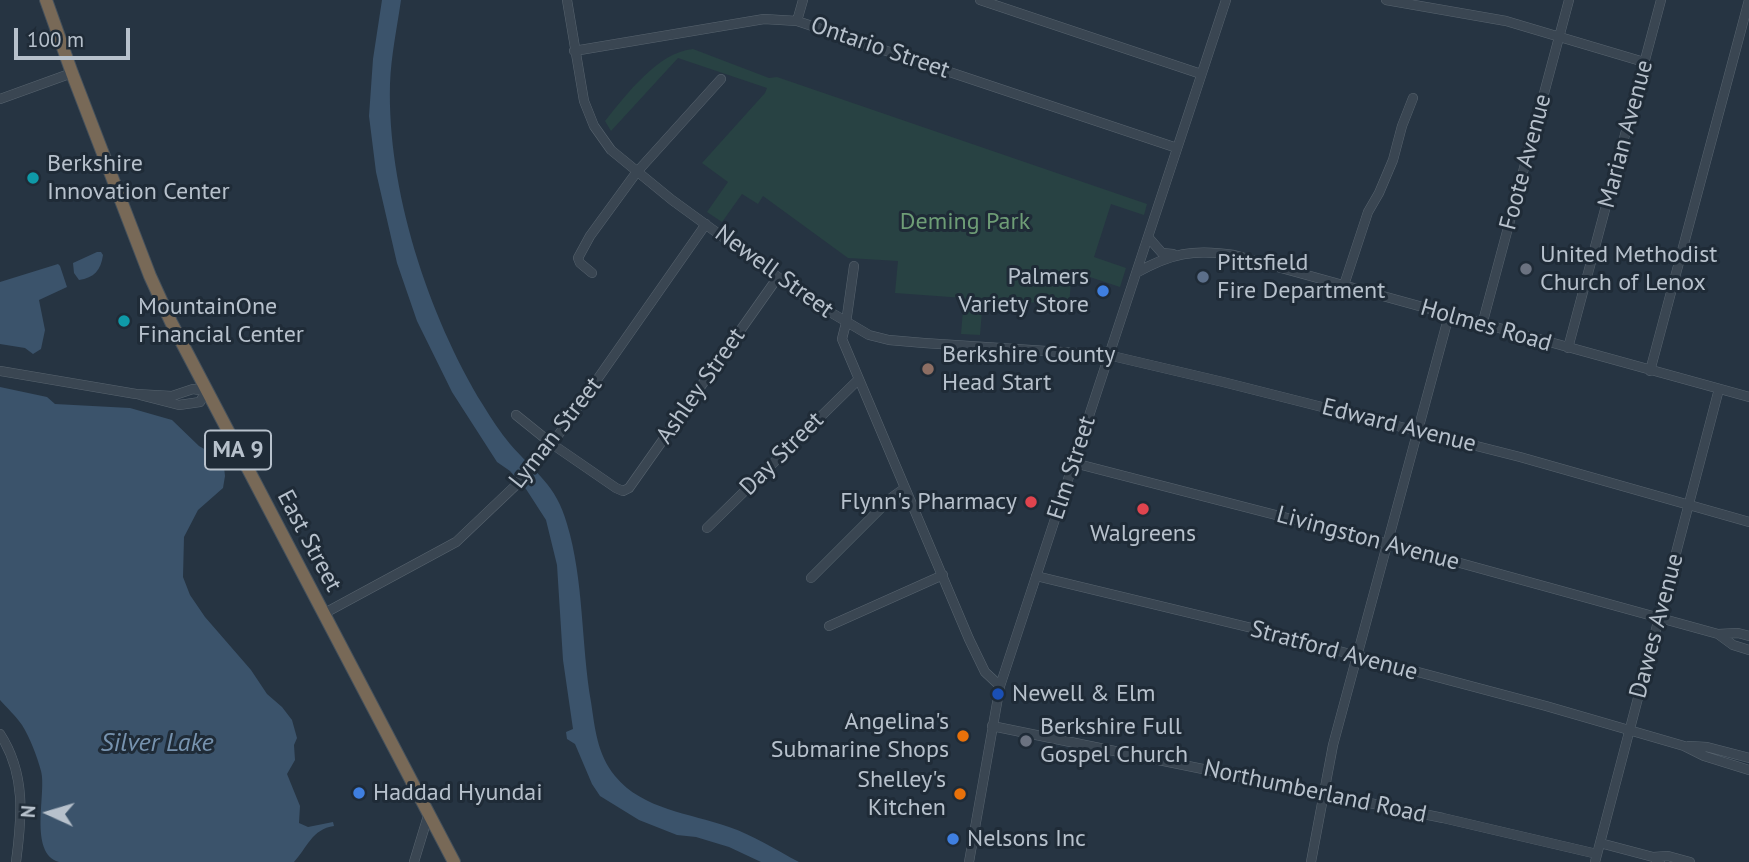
<!DOCTYPE html>
<style>
body{margin:0}
#map{position:relative;width:1749px;height:862px;overflow:hidden;background:#263442;font-family:"PT Sans",sans-serif}
canvas{display:block}
.north{position:absolute;left:14px;top:778px;width:70px;height:70px;-webkit-text-stroke:5px #1f2b37;paint-order:stroke;rotate:274deg;font-size:19px;font-weight:700;line-height:28px;text-align:center;color:#b7c1cc}
.north::after{content:'';display:block;margin:auto;width:24px;height:32px;background:#b7c1cc;clip-path:polygon(50% 0,100% 100%,50% 72%,0 100%)}
.scale{position:absolute;left:14px;top:28px;width:116px;height:32px;box-sizing:border-box;border:4px solid #b7c1cc;border-top:0;padding-left:9px;font-size:21px;line-height:24px;white-space:nowrap;color:#b7c1cc;-webkit-text-stroke:5px #1f2b37;paint-order:stroke}
</style>
<div id="map">
<canvas width="1749" height="862"></canvas>
<div class="north">N</div>
<div class="scale">100 m</div>
</div>
<script>
const ctx = document.querySelector('canvas').getContext('2d');
ctx.lineJoin = 'round';
function fillPath(path, color) { ctx.fillStyle = color; ctx.fill(path, 'evenodd'); }
function trace(path, color, width, dash) { ctx.strokeStyle = color; ctx.lineWidth = width; ctx.lineCap = dash ? 'butt' : 'round'; ctx.setLineDash(dash || []); ctx.stroke(path); }
function write(font, color, halo, rows, align = 'center') {
  ctx.font = font + ' "PT Sans",sans-serif'; ctx.lineWidth = 6; ctx.setLineDash([]); ctx.textBaseline = 'middle'; ctx.strokeStyle = halo; ctx.fillStyle = color; for (const [text, x, y, turn = 0] of rows) {
    ctx.save(); ctx.translate(x, y); ctx.rotate((+turn || 0) * Math.PI / 180); ctx.textAlign = isNaN(turn) ? turn : align; if (halo) ctx.strokeText(text, 0, 0); ctx.fillText(text, 0, 0); ctx.restore();
  }
}
fillPath(new Path2D(`
 M693,49L769,78L777,77L1147,204L1144,215L1111,204L1094,257L1126,268L1120,287L1072,271L1069,305L983,299L980,335L961,334L964,298L895,293L898,261L848,258L763,196L758,204L742,194L722,222L707,212L728,182L702,163L765,93L767,88L678,58L611,131L605,121C626,95 658,52 693,49Z`), '#284243');
fillPath(new Path2D(`
 M382,0H401C397,28 391,56 390,84C387,189 428,315 483,405C491,418 500,432 510,444C535,473 556,484 567,524C584,580 581,643 591,702C595,728 597,754 615,776C643,810 690,813 729,827C753,835 776,850 799,862H761L729,847L696,837L677,835L639,820L600,796L592,784L575,744L567,739L566,732L573,729L563,660L557,565L546,520L526,489L510,471L497,462L452,392L417,321L397,263L376,172L369,116L373,59Z
 M97,252H101L103,255C101,270 94,278 79,280L74,273L73,263Z
 M58,264L60,266L67,287L39,300L45,330L41,349L33,354L25,348L0,344V282Z
 M0,387L47,397L55,404L130,408L172,420L199,446L215,455L224,467L225,476L223,488L198,510L184,537L183,577L190,595L205,617L251,670L267,694L282,707L292,720L297,738L294,745L295,760L287,774L300,806L299,823L308,827L333,822L334,826C312,829 307,848 294,862H59C28,853 47,793 41,771C37,756 30,738 22,725C16,716 7,708 0,700Z`), '#3b536b');
const minor = new Path2D(`
 M567,0L584,101L594,126L611,150L672,200L808,299L869,335L889,340L924,343L1108,355L1223,382L1520,457L1749,522
 M980,0L1201,74
 M1386,0L1506,21L1644,62
 M797,21L803,0
 M574,51L764,19L797,21L1177,148
 M0,99L72,73
 M1148,237L1162,253L1173,254
 M854,266L846,323L842,339L969,639L985,672L1000,686
 M592,273L580,263L578,258L590,236L636,173L721,79
 M1136,273C1171,253 1194,249 1234,255L1749,397
 M1344,285L1368,212L1379,193L1393,160L1402,126L1413,98
 M1482,325L1569,0
 M1568,348L1661,0
 M0,371L136,394L179,405L200,402L206,391L193,389L172,396L136,394
 M1650,371L1749,0
 M516,415L552,444L616,488L623,491L629,488L778,277
 M1074,463L1431,555L1718,634L1733,645L1749,650
 M707,528L858,380
 M1036,576L1256,629L1546,706L1684,746L1704,756L1749,770
 M811,578L891,498L905,488
 M323,614L456,542L516,485L552,444L706,224
 M829,626L943,575
 M1718,634L1738,633L1749,636
 M992,726L1443,818L1597,854
 M0,734C26,774 22,817 16,862
 M1689,746L1707,747L1749,758
 M1600,843L1653,857L1660,862
 M1653,857L1668,856L1690,862
 M414,862L428,816
 M969,862L1000,686L1226,0
 M1311,862L1333,745L1449,315
 M1595,862L1719,389`);
const highway = new Path2D(`
 M46,0L72,73L150,276L171,322L454,862`);
trace(minor, '#58646f', 10);
trace(highway, '#45515c', 14);
trace(minor, '#3a4652', 9);
trace(highway, '#786957', 12);
for (const [x, y, r, color] of [
 [33,178,7,"#0f9aa8"],
 [1526,269,7,"#6b7280"],
 [1203,277,7,"#5c6f8a"],
 [1103,291,7,"#3f7fe0"],
 [124,321,7,"#0f9aa8"],
 [928,369,7,"#8d6e63"],
 [1031,502,7,"#e0444e"],
 [1143,509,7,"#e0444e"],
 [998,694,7,"#1a4fb4"],
 [963,736,7,"#e8710a"],
 [1026,741,7,"#6b7280"],
 [359,793,7,"#3f7fe0"],
 [960,794,7,"#e8710a"],
 [953,839,7,"#3f7fe0"]
]) { const dot = new Path2D(); dot.arc(x, y, r, 0, 2 * Math.PI); ctx.fillStyle = color; ctx.fill(dot); trace(dot, '#1f2b37', 2.5); }
for (const [x, y, w] of [
 [238,450,66]
]) { const box = new Path2D(); box.roundRect(x - w / 2, y - 19.5, w, 39, 5); ctx.fillStyle = '#1f2b37'; ctx.fill(box); trace(box, '#b7c1cc', 2); }
write('bold 23px', '#b7c1cc', null, [
 ["MA 9",238,450]
]);
write('24px', '#b7c1cc', '#1f2b37', [
 ["Ontario Street",880,48,19],
 ["Marian Avenue",1626,134,-75],
 ["Foote Avenue",1526,162,-75],
 ["Newell Street",774,272,36],
 ["Holmes Road",1486,326,16],
 ["Ashley Street",701,386,-55],
 ["Edward Avenue",1399,426,14],
 ["Lyman Street",556,433,-52],
 ["Day Street",782,454,-45],
 ["Elm Street",1072,468,-72],
 ["Livingston Avenue",1368,539,15],
 ["East Street",309,541,62],
 ["Dawes Avenue",1657,626,-75],
 ["Stratford Avenue",1334,651,15],
 ["Northumberland Road",1315,792,12]
]);
write('24px', '#b7c1cc', '#1f2b37', [
 ["Berkshire",47,164],
 ["Innovation Center",47,192],
 ["United Methodist",1540,255],
 ["Church of Lenox",1540,283],
 ["Pittsfield",1217,263],
 ["Fire Department",1217,291],
 ["Palmers",1089,277,"right"],
 ["Variety Store",1089,305,"right"],
 ["MountainOne",138,307],
 ["Financial Center",138,335],
 ["Berkshire County",942,355],
 ["Head Start",942,383],
 ["Flynn's Pharmacy",1017,502,"right"],
 ["Walgreens",1143,534,"center"],
 ["Newell & Elm",1012,694],
 ["Angelina's",949,722,"right"],
 ["Submarine Shops",949,750,"right"],
 ["Berkshire Full",1040,727],
 ["Gospel Church",1040,755],
 ["Shelley's",946,780,"right"],
 ["Kitchen",946,808,"right"],
 ["Haddad Hyundai",373,793],
 ["Nelsons Inc",967,839]
], 'left');
write('24px', '#6e9d76', '#1f2b37', [
 ["Deming Park",965,222]
]);
write('italic 26px', '#7793af', '#1f2b37', [
 ["Silver Lake",157,744]
]);
</script>
